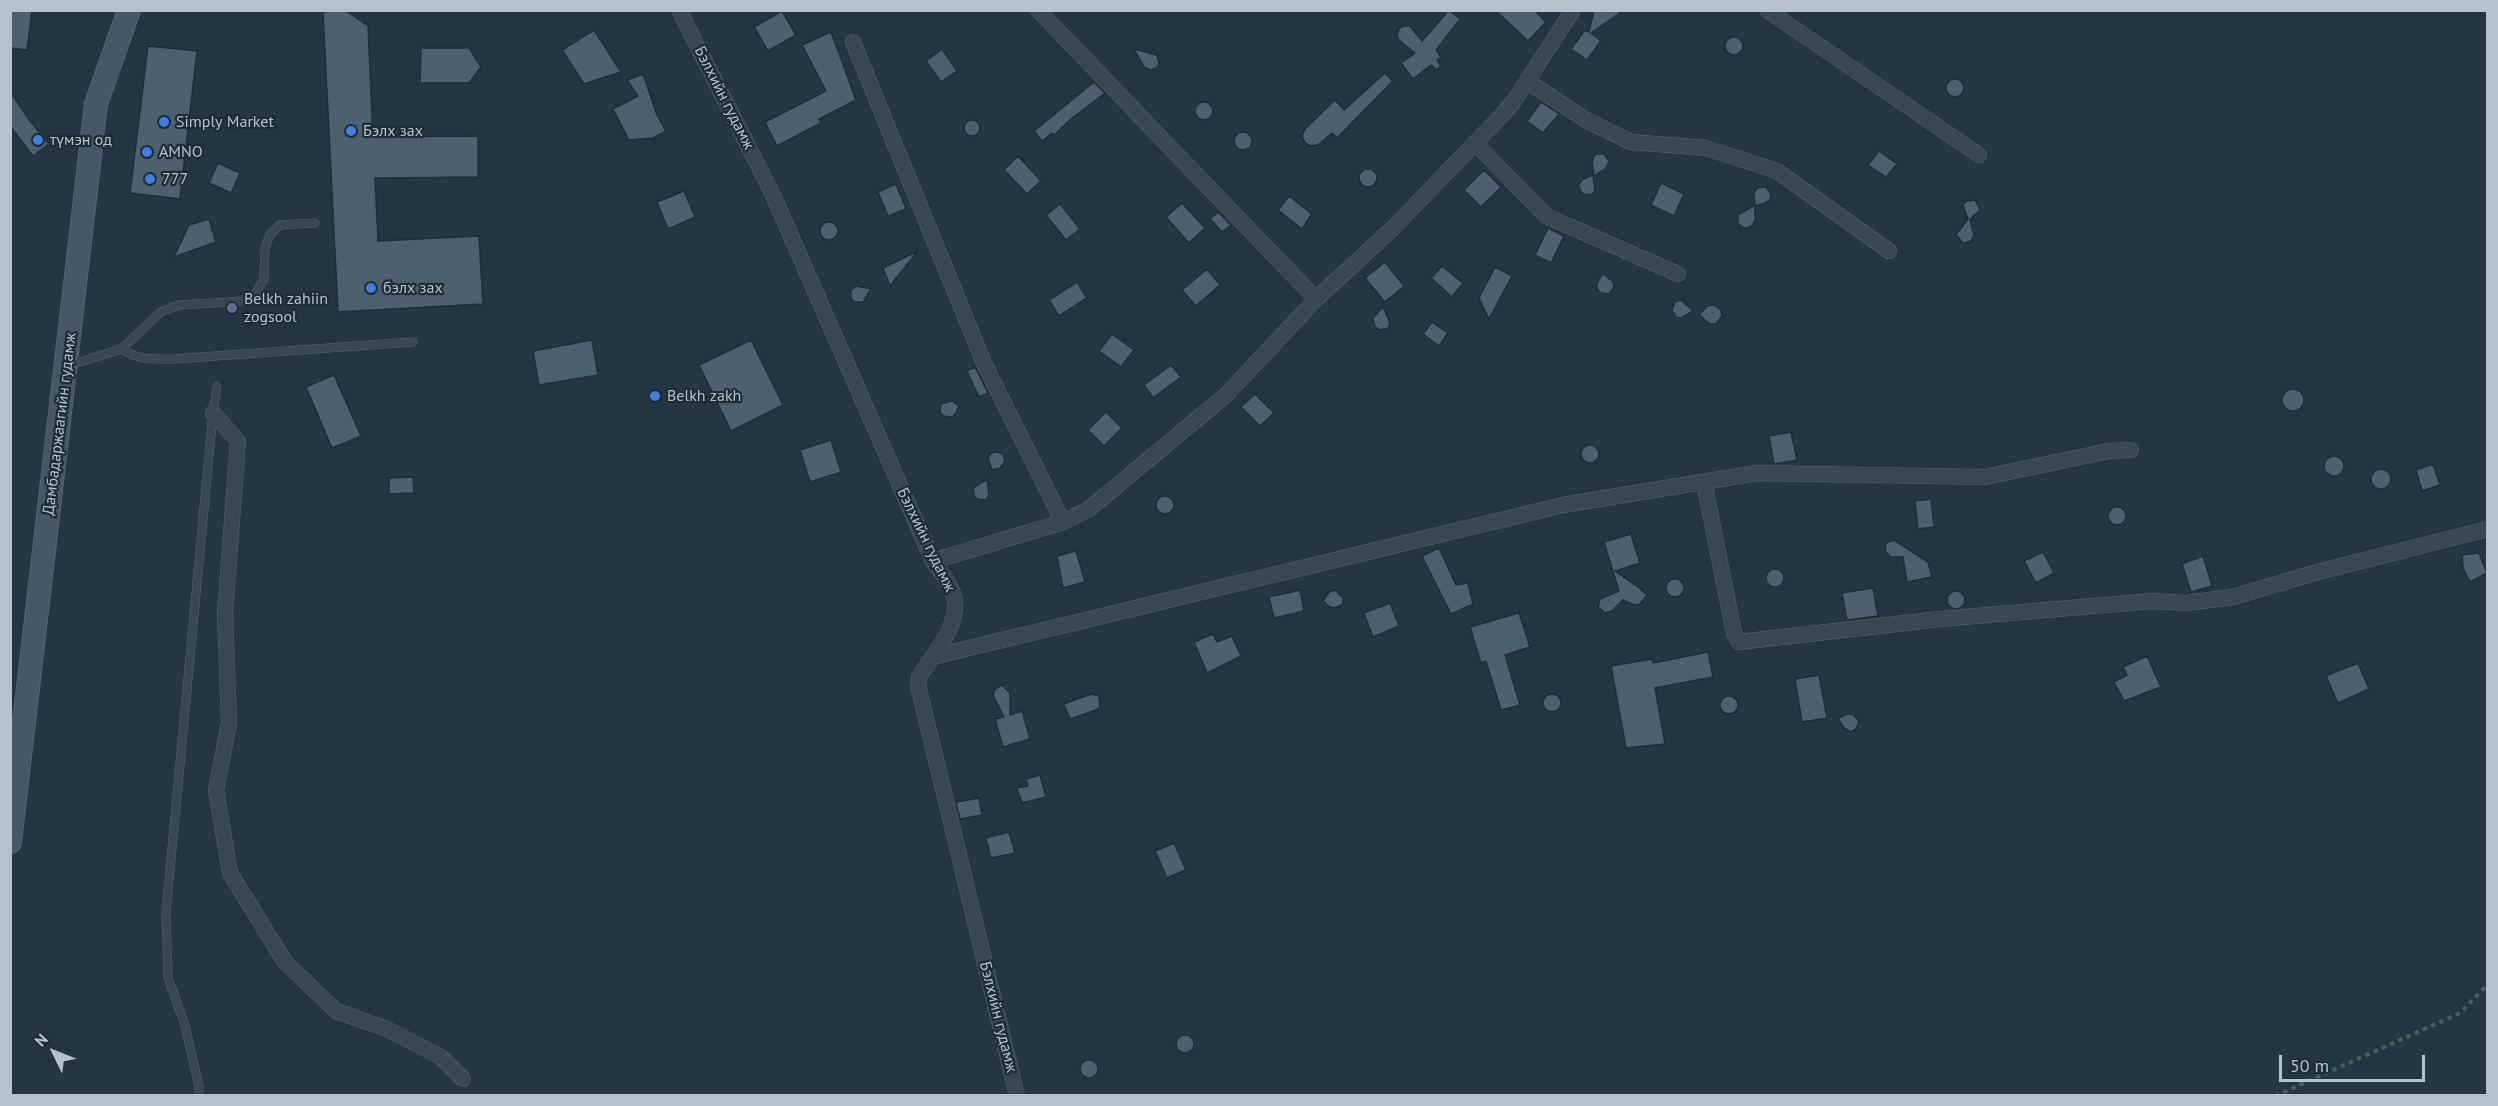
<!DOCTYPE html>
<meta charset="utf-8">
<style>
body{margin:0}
#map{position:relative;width:2498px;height:1106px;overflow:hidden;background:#243642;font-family:"PT Sans",sans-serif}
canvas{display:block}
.frame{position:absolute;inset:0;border:12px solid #b5c2cc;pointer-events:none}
.north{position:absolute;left:24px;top:1022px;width:60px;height:60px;-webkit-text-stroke:4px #1d2c37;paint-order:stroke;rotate:313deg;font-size:16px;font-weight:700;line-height:24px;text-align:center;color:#b5c2cc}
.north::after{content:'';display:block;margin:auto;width:21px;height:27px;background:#b5c2cc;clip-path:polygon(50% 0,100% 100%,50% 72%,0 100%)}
.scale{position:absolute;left:2279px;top:1055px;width:146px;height:27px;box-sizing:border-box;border:3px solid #b5c2cc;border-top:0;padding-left:8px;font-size:18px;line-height:21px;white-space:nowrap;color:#b5c2cc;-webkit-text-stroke:4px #1d2c37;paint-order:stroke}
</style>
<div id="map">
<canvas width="2498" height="1106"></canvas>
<div class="frame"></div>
<div class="north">N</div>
<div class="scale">50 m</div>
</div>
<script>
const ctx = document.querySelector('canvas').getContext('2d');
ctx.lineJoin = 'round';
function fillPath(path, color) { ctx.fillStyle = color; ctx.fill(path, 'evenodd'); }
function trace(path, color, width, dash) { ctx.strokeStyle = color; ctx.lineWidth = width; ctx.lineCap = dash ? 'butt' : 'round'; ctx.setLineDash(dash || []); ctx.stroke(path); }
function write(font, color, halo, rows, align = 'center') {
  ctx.font = font + ' "PT Sans",sans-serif'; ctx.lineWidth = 4.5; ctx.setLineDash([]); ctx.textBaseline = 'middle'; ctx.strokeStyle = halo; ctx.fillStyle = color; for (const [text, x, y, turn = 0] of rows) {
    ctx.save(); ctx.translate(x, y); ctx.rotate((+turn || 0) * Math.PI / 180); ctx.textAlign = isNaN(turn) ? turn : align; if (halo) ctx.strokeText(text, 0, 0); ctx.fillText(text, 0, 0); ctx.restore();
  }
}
const building = new Path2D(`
 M10,10H32L27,50L10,48Z
 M345,10L368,26L373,137L478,136V177L375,178L378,241L479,236L483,304L338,312L323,12Z
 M1449,10L1460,19L1436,50L1441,57L1437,60L1441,66L1437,70L1431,65L1413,79L1401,63L1415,53L1399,40L1397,35L1399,29L1403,26H1410L1422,41Z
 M1495,10H1534L1546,22L1528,41Z
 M1594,10H1624L1591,33L1601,41L1587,60L1571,49L1585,30L1589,32Z
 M782,11L796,35L768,51L754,27Z
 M594,30L621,72L584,84L562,50Z
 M831,32L856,100L819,119L821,123L777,146L765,122L826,91L802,45Z
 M1725 46a9 9 0 1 1 18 0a9 9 0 1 1-18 0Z
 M148,46L197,51L180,199L130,193Z
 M421,48H469L481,67L469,83H420Z
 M942,49L957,71L941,82L926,61Z
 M1134,49L1157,55L1159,63L1157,68L1151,70L1144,67Z
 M1385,73L1393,81L1337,138L1332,133L1318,145L1311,146L1305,143L1302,136L1305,129L1335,100L1344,110Z
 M643,74L657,115L666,131L653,138L629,140L613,109L638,96L627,80Z
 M1946 88a9 9 0 1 1 18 0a9 9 0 1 1-18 0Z
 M1094,82L1105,93L1071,119L1054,135L1052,133L1042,141L1034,131Z
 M10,91L30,121L49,144L33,156L10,126Z
 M1541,102L1559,114L1543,133L1527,121Z
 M1195 111a9 9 0 1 1 18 0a9 9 0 1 1-18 0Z
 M964 128a8 8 0 1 1 16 0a8 8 0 1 1-16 0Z
 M1234 141a9 9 0 1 1 18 0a9 9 0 1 1-18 0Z
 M1879,151L1897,164L1886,177L1868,165Z
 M1595,154H1604L1609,161L1606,168L1594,176L1592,162Z
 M1018,156L1041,181L1027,194L1004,170Z
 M218,163L240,173L231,193L209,183Z
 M1359 178a9 9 0 1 1 18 0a9 9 0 1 1-18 0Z
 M1484,170L1501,187L1481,207L1464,190Z
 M1593,175L1595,191L1591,195L1583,194L1580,190L1579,184L1583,179Z
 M1661,183L1684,194L1674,216L1651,205Z
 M896,184L906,209L888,216L878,192Z
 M1766,187L1771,194L1770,200L1765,203L1755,206V221L1752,226L1747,228L1742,227L1738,223V215L1755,205L1754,193L1757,188Z
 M684,191L695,217L668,229L657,202Z
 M1289,196L1312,214L1302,229L1278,210Z
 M1975,200L1980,210L1970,219L1974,236L1971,241L1963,243L1956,235L1968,219L1963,205L1966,201Z
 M1182,203L1205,228L1189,243L1166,217Z
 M1060,204L1080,229L1066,240L1046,215Z
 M1218,212L1231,225L1222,232L1210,219Z
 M209,219L216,242L174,257L189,225Z
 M820 231a9 9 0 1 1 18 0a9 9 0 1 1-18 0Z
 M1548,228L1564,236L1551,263L1535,255Z
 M918,251L890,286L883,268Z
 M1385,262L1404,286L1385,302L1365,278Z
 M1442,266L1463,283L1452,297L1431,278Z
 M1495,267L1512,276L1489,319L1479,298Z
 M1207,269L1220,285L1196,306L1182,290Z
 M1603,273L1613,282L1614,287L1609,294L1601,293L1597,289V283Z
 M1077,282L1087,298L1059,316L1049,300Z
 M857,286L871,289L863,302H854L851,298V290Z
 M1681,300L1693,311L1681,318L1676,317L1672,310L1675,302Z
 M1714,305L1721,310L1722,316L1716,324H1710L1699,315L1707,306Z
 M1383,307L1390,323L1388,328L1380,330L1375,327L1373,318Z
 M1432,322L1448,333L1439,346L1423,334Z
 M1112,334L1134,350L1121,367L1099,351Z
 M592,340L598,375L539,385L533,351Z
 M751,340L783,405L731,431L699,365Z
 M1171,365L1181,377L1153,398L1144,385Z
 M975,367L988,393L979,397L967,371Z
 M334,375L361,436L332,448L306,387Z
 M2282 400a11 11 0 1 1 22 0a11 11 0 1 1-22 0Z
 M1255,394L1274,413L1260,426L1241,407Z
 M952,401L959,406L956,413L952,417L943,416L940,412L941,404Z
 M1106,412L1122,428L1104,446L1088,430Z
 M1791,432L1797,460L1774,464L1769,436Z
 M831,440L841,472L810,482L800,450Z
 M1581 454a9 9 0 1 1 18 0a9 9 0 1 1-18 0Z
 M997,452L1003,454L1005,462L1000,468L992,470L988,458L991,453Z
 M2324 466a10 10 0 1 1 20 0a10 10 0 1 1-20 0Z
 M2433,464L2440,485L2422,491L2416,470Z
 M2371 479a10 10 0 1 1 20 0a10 10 0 1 1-20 0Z
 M413,477L414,493L389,494V478Z
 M987,479L989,496L985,500L977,499L974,495L973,488Z
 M1156 505a9 9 0 1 1 18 0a9 9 0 1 1-18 0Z
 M1931,499L1934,527L1918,529L1915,501Z
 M2108 516a9 9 0 1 1 18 0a9 9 0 1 1-18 0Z
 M1631,534L1640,563L1615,571L1635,585L1638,583L1636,585L1647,595L1640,604L1635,605L1623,600L1612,611L1605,613L1598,607L1600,599L1619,591L1604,542Z
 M1894,540L1928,562L1932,577L1907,582L1903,557H1891L1885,551L1886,543Z
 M1439,548L1456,585L1468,583L1473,604L1451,614L1422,556Z
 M1076,551L1085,582L1063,588L1057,556Z
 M2043,552L2054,573L2036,583L2024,561Z
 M2479,553L2487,573L2470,582L2463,568L2462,555Z
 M2203,556L2212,586L2191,592L2182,564Z
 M1766 578a9 9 0 1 1 18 0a9 9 0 1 1-18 0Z
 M1666 588a9 9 0 1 1 18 0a9 9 0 1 1-18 0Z
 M1873,588L1878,616L1847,620L1842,593Z
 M1300,590L1304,611L1274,618L1269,597Z
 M1335,590L1343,598V604L1335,608L1330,607L1323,601L1329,592Z
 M1947 600a9 9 0 1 1 18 0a9 9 0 1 1-18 0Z
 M1390,603L1399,626L1373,637L1364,613Z
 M1519,613L1530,647L1505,655L1520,705L1501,710L1486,661L1481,663L1470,627Z
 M1213,634L1217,642L1232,636L1241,656L1207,673L1194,642Z
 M1708,652L1713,677L1655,688L1665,744L1626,748L1611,666L1652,659L1653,663Z
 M2147,656L2161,687L2124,701L2114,682L2127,675L2123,667Z
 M2358,663L2369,689L2338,703L2326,676Z
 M1819,675L1827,718L1802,722L1795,679Z
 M1002,685L1010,693V715L1022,711L1030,739L1003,747L995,719L1004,717L993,695L995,689Z
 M1091,694L1099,696L1100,707L1096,710L1070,719L1064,704Z
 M1543 703a9 9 0 1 1 18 0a9 9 0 1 1-18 0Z
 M1720 705a9 9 0 1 1 18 0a9 9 0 1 1-18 0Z
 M1848,714L1854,715L1859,722L1856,729L1851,732L1844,728L1838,718Z
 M1040,775L1046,797L1022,803L1017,788L1028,786L1026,779Z
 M979,798L982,815L960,819L956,802Z
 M1009,832L1015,853L991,858L986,838Z
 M1174,843L1186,870L1167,878L1155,851Z
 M1176 1044a9 9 0 1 1 18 0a9 9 0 1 1-18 0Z
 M1080 1069a9 9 0 1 1 18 0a9 9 0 1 1-18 0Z`);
fillPath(building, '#4c606d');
trace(building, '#1f2e39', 1.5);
const service = new Path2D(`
 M121,349C138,360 153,359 173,359L413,342
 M68,366L121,349L161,312L179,305L244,301L255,295L264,279L265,247L270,235L280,225L315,223
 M199,1096V1087L185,1025L168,978L166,912L213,413L217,386`);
const minor = new Path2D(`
 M679,10L773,195L933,561C939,571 950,582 953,593C963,623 934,653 919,677L918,685L1017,1096
 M1038,10L1316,299
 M1767,10L1979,155
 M853,42L984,363L1063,522
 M1527,81L1586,120L1631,142L1706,148L1777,171L1889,251
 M1476,144L1546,216L1678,274
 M213,413L238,441L225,613L229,723L216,790L230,873L285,962L336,1011L387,1029L441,1057L463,1079
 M1704,482L1734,633L1739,642L1940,619L2153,601L2185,603L2233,597L2321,571L2488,529
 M933,561L1063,522L1089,509L1226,395L1316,299L1393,228L1503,114L1514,101L1573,10
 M932,657L1563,505L1757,473L1985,477L2109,451L2131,450`);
const secondary = new Path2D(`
 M10,842L96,104L129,10`);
trace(service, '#56656f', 9);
trace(minor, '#56656f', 16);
trace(secondary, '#56656f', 24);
trace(new Path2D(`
 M2275,1096L2460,1013L2488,984`), '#445f5d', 4, [4.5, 4.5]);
trace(service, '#384751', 8);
trace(minor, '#384751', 15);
trace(secondary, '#465765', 22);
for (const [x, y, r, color] of [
 [164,122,6,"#3f7fe0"],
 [351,131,6,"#3f7fe0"],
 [38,140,6,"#3f7fe0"],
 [147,152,6,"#3f7fe0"],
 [150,179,6,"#3f7fe0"],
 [371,288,6,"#3f7fe0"],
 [232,308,6,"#5c6f8a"],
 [655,396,6,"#3f7fe0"]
]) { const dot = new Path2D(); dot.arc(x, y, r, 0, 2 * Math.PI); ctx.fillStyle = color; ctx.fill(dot); trace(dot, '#1d2c37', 2); }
write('16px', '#b5c2cc', '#1d2c37', [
 ["Бэлхийн гудамж",724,98,63],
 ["Дамбадаржаагийн гудамж",60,424,-83],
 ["Бэлхийн гудамж",926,540,64],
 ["Бэлхийн гудамж",998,1017,76]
]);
write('16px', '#b5c2cc', '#1d2c37', [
 ["Simply Market",176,122],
 ["Бэлх зах",363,131],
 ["түмэн од",50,140],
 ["AMNO",159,152],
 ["777",162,179],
 ["бэлх зах",383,288],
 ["Belkh zahiin",244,299],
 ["zogsool",244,317],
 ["Belkh zakh",667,396]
], 'left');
</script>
